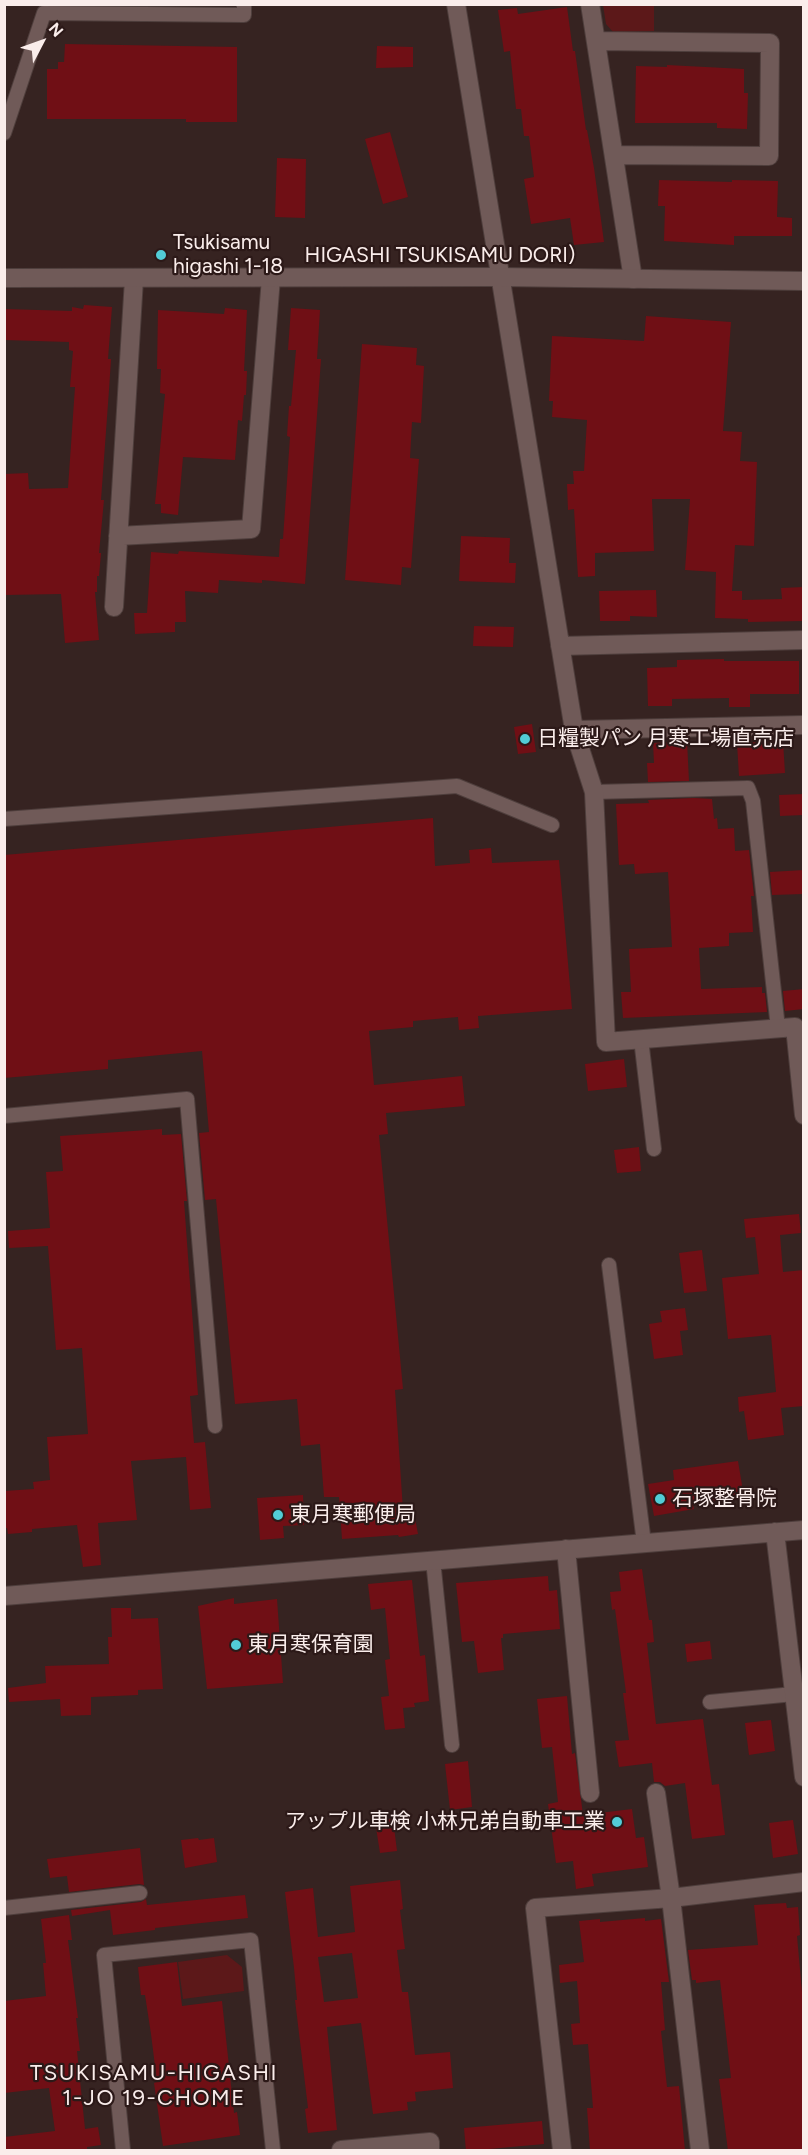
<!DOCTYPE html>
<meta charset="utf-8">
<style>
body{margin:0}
#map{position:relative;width:808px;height:2155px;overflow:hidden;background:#362321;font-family:Figtree,sans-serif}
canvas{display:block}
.frame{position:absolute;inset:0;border:6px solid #faedeb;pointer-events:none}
.north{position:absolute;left:12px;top:12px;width:60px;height:60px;-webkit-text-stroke:4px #2c1918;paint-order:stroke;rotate:49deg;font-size:16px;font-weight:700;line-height:24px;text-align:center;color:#faedeb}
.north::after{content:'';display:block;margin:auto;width:21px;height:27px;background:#faedeb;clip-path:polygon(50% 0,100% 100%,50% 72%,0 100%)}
</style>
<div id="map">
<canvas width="808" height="2155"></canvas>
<div class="frame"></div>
<div class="north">N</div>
</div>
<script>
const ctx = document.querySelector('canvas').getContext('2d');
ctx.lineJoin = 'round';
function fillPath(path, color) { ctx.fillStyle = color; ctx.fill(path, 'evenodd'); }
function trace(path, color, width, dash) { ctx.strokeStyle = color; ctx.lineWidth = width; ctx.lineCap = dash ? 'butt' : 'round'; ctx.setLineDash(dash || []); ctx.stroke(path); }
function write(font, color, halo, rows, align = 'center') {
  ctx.font = font + ' Figtree,"Noto Sans JP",sans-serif'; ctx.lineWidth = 4.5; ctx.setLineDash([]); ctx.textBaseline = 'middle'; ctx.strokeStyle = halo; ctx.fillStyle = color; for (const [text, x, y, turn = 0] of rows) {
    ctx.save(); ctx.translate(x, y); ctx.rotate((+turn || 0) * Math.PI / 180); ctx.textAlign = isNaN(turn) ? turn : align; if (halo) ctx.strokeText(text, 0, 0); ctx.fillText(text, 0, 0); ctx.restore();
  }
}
fillPath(new Path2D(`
 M603,5H654V31L613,32L606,24Z
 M227,1955L242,1967L244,1991L183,1999L178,1962Z`), '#5c1819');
fillPath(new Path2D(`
 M567,7L573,51H575L586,130H587L594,168L604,242L574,245L570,218L531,224L524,179L534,177L529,136H524L521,109H516L510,51L504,52L498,10L517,8L518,14Z
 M65,44L237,47V122H186V119H47V69H58V62H64Z
 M377,46L413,47V67L376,68Z
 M667,65L744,69V93H748L747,129L717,128V123H635L636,66L667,67Z
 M390,132L408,197L383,204L365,139Z
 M277,158L306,159L305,218L275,217Z
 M659,180L732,182V180L778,181L777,217L792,218V236H734V245L664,241L665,206H658Z
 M84,305L112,307L108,359H111L109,390L102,486L101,500H104L99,553H101L99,576H97V592H95L99,640L65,643L61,594L4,595V474L28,473L29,489L68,488L75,387H70L73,351L69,350V342L4,340V309L72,311V307L83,309Z
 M225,308L247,310L244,371H247L246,395H244L242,421L238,420L235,460L183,457L178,515L161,513V504H155L165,394L160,393L161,369H157L158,310L224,314Z
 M291,308L320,310L317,359H321L305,584L262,580V583L219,580L218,593L185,591L186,622H175V632L135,634L134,613H147L151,552L178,554L179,551L279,557L280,539H283L290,437L287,436L289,406H291L296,350H288Z
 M646,316L731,322L723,431L742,432L740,461L757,462L754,546L735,545L732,591H742V600L782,599L781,588L804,587V621L748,622V619L715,618L716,572L685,570L690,499H652L654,551L595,553V576L578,577L574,509L568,510L567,484H574L573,471H584L587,420L552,417L553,401H549L552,336L644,341Z
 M362,344L417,348L416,365L424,366L421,423L412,422L410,458L419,459L411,568L402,567L401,585L345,580Z
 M461,536L510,538L509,563H516L515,583L459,581Z
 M656,590L657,617L630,616V621H600L599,591Z
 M474,626L514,627L513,647L473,646Z
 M724,659V661H799V694H750V707H729V698L672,699V706H648L647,668L677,667V660Z
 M532,724L536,752L518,754L514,727Z
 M687,741L689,781L648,782L647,763H654L653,743Z
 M783,741L785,773L739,776L737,743Z
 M804,794V815L780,816L779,795Z
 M694,798L712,799L714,819L717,818L718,829L734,828L735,851L749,850L754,896H751L753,932L729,933V946L699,948L701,989L762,987V993H765L767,1012L623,1018L621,992H631L629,949L672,947L668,872L635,874L634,864L619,865L616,804L649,803L648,800Z
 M433,818L435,866L470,863L469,850L491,848L492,863L559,860L572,1009L478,1016L479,1028L459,1030L458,1017L413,1021V1027L369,1031L374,1085L462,1076L465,1106L386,1113L388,1134L379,1135L403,1389L395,1390L403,1510L413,1508L418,1534L399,1537L398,1535L342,1539L339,1497H324L320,1444L301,1446L297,1399L235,1404L216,1199L205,1200L199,1133L209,1132L202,1051L108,1060V1069L4,1078V855Z
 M804,870V894L772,895L770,872Z
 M804,989V1009L785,1011L783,991Z
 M624,1059L627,1087L588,1091L585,1064Z
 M162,1129V1135L181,1134L187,1201H184L198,1395L190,1396L194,1443L205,1442L211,1508L190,1510L186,1457L131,1461L137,1520L98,1523L101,1565L83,1567L77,1525L32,1529V1532L8,1534L7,1528H4V1491L34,1489L33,1482L50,1480L47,1437L88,1434L82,1348L56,1350L48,1246L9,1248L8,1231L50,1228L46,1172L63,1171L60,1136Z
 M639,1147L641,1171L617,1173L614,1150Z
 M799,1214L801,1233L780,1235L783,1272L804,1270V1406L781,1408L784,1435L748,1440L744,1411L739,1412L738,1397L776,1392L771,1335L728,1339L722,1278L759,1274L755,1237L746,1238L744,1219Z
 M702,1250L707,1291L684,1293L679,1253Z
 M685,1308L688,1330L680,1331L683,1355L654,1359L649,1324L662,1322L660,1311Z
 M738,1461L744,1497L693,1505L694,1509L654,1516L648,1484L674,1480L673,1470Z
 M303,1495L304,1525L283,1526L284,1538L260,1540L257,1498Z
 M642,1569L649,1620H652L654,1642L647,1643L656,1724L703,1719L712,1785L719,1784L725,1835L692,1839L685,1783L665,1786L660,1782H654L652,1763L619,1767L615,1741L629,1740L623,1693H626L621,1655L615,1609L612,1610L610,1592L621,1591L619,1572Z
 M548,1576L549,1591L557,1590L560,1629L503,1634V1638H501L504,1670L478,1673L474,1641L462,1642L456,1583Z
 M412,1580L420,1656L425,1655L429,1701L414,1703L415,1707L403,1708L405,1728L385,1730L381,1697L389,1696L385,1660L390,1659L385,1608L371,1610L368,1584Z
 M234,1598V1604L277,1599L283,1683L207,1689L198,1606Z
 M111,1608H131V1619L158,1618L163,1689L138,1690V1695L91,1697V1715L61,1716L60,1699L9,1702L8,1688L46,1683L45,1666L109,1664L108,1637H112Z
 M710,1641L712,1659L687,1662L685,1644Z
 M567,1696L572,1754L575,1753L583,1815L632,1809L636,1838L644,1837L648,1867L592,1874L594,1886L576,1889L573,1861L556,1863L548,1804L558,1802L552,1747L542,1748L537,1699Z
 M771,1720L775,1751L749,1755L745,1723Z
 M468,1761L472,1807L450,1810L445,1764Z
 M393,1819L397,1851L380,1853L375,1821Z
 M793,1820L798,1854L773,1858L769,1823Z
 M198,1838L199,1840L214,1838L217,1862L185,1868L181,1840Z
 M140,1848L144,1885L139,1884L69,1892L67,1876L50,1878L47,1859Z
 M400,1880L403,1909L400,1910L405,1949L397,1950L402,1992H408L415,2055L450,2052L453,2088L415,2092L416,2101L407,2102L408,2110L373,2114L361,2023L327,2027L337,2130L308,2133L305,2109L308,2108L295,2000H297L294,1968L285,1892L313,1888L318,1937L355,1932L350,1886ZM352,1953L358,1998L324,2002L318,1957Z
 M245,1895L248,1918L155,1928V1930L113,1935L110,1910L72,1916L71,1910L141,1902L146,1899L147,1905Z
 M786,1903L787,1908L798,1907L800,1935L797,1936L804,2014V2151H728L719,2079L731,2078L720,1980L696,1983V1980H692L688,1950L758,1945L754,1905Z
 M69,1915L72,1940H68L78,2018H76L80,2051H77L85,2129L98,2127L101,2145L87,2147V2151H4V2137L55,2131L49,2088L4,2093V2001L46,1996L43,1963H46L41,1919Z
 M645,1918V1921L661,1919L669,1982H661L665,2030L661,2031L667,2087L679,2086L685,2151H590L587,2108H593L588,2044L573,2045L571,2024L580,2023L577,1981L560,1983L559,1965L584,1962L579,1921L600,1919V1922Z
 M177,1962L182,2006L222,2001L234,2113L237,2112L240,2135L163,2146L154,2083L157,2082L151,2034L145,1995H141L138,1967Z
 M542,2121L544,2144L489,2149V2151H466L464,2128Z`), '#700f15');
const lane = new Path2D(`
 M4,133L44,13L244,15V4
 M594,792L748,788L753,801L778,1028
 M4,819L457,786L552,825
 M641,1039L654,1149
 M4,1116L187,1099L215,1426
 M609,1265L644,1543
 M433,1560L452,1745
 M710,1702L794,1694
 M4,1908L140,1893
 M123,2150L104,1955L251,1940L273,2150`);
const street = new Path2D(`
 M456,4L574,730L594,792L606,1042L795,1027L804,1115
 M590,4L633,279
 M596,41L770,43L769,156L614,155
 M118,536L251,529L271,278
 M114,607L134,279
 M560,646L804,640
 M574,730L804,725
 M775,1532L804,1777
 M566,1549L590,1793
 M4,1596L804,1530
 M656,1793L671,1898L700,2150
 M341,2150L430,2142V2150
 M562,2150L535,1908L671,1898L804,1882`);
const secondary = new Path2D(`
 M4,278L499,277L804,281`);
trace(lane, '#4e3e3c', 16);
trace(street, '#4e3e3c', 20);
trace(secondary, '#4e3e3c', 20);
trace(lane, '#705a58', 14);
trace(street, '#705a58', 18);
trace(secondary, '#705a58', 18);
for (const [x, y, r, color] of [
 [161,255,6,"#52ccd6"],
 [525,739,6,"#52ccd6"],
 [660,1499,6,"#52ccd6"],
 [278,1515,6,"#52ccd6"],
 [236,1645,6,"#52ccd6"],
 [617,1822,6,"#52ccd6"]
]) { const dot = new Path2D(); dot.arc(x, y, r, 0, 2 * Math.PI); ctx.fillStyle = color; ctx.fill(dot); trace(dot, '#2c1918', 2); }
write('21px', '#faedeb', '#2c1918', [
 ["Tsukisamu",173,243],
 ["higashi 1-18",173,267],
 ["日糧製パン 月寒工場直売店",537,739],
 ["石塚整骨院",672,1499],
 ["東月寒郵便局",290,1515],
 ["東月寒保育園",248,1645],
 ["アップル車検 小林兄弟自動車工業",605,1822,"right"]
], 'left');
write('21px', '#faedeb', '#2c1918', [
 ["HIGASHI TSUKISAMU DORI)",440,256]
]);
ctx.letterSpacing = '1.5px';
write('22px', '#faedeb', '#2c1918', [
 ["TSUKISAMU-HIGASHI",154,2074],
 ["1-JO 19-CHOME",154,2099]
]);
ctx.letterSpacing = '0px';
</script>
